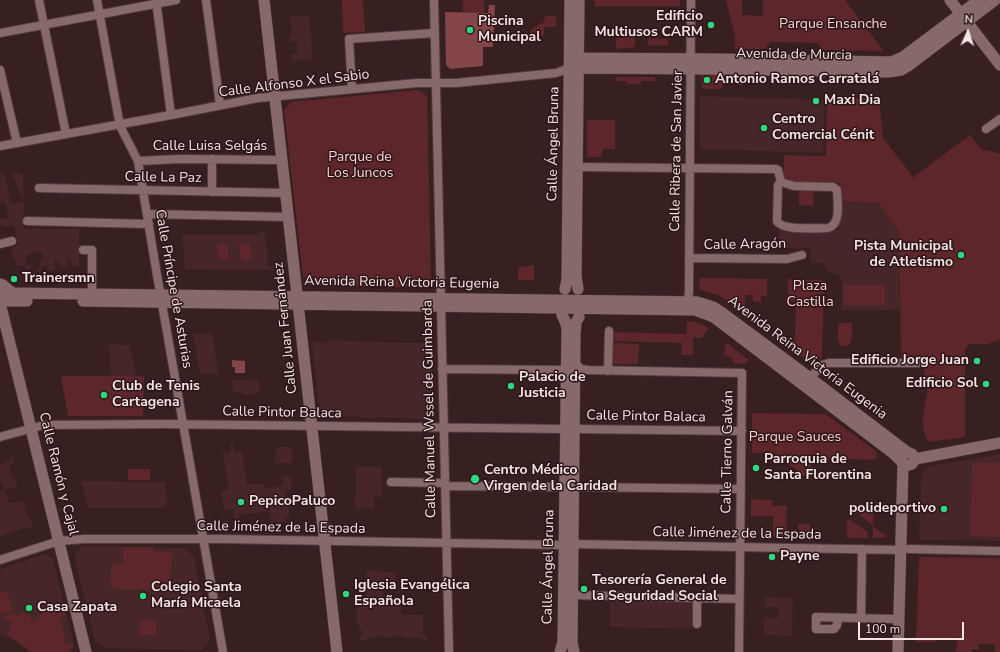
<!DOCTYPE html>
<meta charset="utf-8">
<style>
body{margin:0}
#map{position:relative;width:1000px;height:652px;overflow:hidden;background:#381f20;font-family:"Nunito Sans",sans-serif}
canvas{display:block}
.north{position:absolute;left:948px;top:12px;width:40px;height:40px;-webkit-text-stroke:3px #2d1617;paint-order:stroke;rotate:3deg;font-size:11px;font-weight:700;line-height:16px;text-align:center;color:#f4e3e3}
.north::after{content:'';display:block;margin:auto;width:14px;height:18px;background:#f4e3e3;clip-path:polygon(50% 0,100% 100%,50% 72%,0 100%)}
.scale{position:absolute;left:858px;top:622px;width:106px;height:18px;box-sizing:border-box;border:2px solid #f4e3e3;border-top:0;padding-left:5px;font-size:12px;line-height:14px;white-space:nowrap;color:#f4e3e3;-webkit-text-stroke:3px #2d1617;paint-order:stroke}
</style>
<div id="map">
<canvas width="1000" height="652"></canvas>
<div class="north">N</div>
<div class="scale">100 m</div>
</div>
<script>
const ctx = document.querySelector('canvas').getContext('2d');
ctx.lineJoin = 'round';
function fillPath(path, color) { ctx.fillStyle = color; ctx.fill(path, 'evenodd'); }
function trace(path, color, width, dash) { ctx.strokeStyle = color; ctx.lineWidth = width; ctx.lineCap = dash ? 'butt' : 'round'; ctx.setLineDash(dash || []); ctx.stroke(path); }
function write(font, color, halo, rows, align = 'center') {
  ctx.font = font + ' "Nunito Sans",sans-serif'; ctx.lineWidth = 3; ctx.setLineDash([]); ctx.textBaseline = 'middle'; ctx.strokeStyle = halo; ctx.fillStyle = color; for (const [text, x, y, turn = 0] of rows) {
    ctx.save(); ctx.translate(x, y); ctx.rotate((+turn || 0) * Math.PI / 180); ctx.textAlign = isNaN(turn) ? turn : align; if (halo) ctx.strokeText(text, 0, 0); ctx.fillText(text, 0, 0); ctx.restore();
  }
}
fillPath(new Path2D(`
 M295,16H309L313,59L292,62L291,54H298L297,41L289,42V34H292L290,17Z
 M700,96L825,100L823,153L700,149Z
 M4,172L11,203L23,202L12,173L23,174L24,229H79V267L72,266L70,259L67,260L68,266L62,267V265L60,266L58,260L54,261L56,270L48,271L46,265L41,267L42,271L38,273L37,268L40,267L39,263L40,261L43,260L42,252L37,253L36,251L25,256L27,266L30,265L33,267L30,268V270L28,272H27L25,266H18L16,267L15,266L16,265L14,257H12L11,248L19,245L14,225L4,227L3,225H1L0,222V219H9L5,203L0,202V173Z
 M839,201L878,203L899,231L900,310H841L842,281L837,274L828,273V269H825V263H811V248H779V230H839Z
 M260,231H265L268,267H274V270L185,269L182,235H260Z
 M212,333L219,374H200L193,334Z
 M327,340L395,343H431L433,412L425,419L328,416L319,408L312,342L326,343Z
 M109,344L130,345L136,376H111Z
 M258,379L260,393L243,395L242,392L234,393L232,380Z
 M230,444H233L234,452L242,451L247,484H263L265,489L283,485V476H291L292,490H285L290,516H285V522H271L268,511L239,515L242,532H237L233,509L224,510L221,491L229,489L223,453L231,452Z
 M276,447H289L293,450L292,463H275Z
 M12,454L15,464L12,463L9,465L11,471H10L12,478H15L18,486L4,490L9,503L11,502L12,503L24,501L27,515H29L33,527L28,529L27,527L0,536V491L4,489L1,481H0V465L11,459L10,455Z
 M1000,454V541L919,540L921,477L924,470L931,466Z
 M356,467H381L382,497H374V508L356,509L354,497H356Z
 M81,481L165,482L167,502L163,508H87V502Z
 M82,546L185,548L194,557L210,640L202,650L104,648L95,641L74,556Z
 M45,554L53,558L74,646L71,652H30L13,639L0,633V569Z
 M380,570L381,572H395L397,587L382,586L384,604H401L402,615H423V633L426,634L427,640H422V638H404L403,636L386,638L385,636L380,638V636L369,638V640L361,641L360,635H363L362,630H359V625L356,622V620H357L356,612H357V607H356V604H367L366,571Z
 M765,597L793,598L792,636L764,635V617L778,618L779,607H765Z
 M610,601L693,603L692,629L610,627Z`), '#462628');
fillPath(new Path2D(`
 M342,0H363L365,32L343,33Z
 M463,0H498H484V13H463Z
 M595,0H680V6H595Z
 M726,0H742V15L763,16V0H845L884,51L822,50L818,43L770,42L766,48L763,49H735V37Z
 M545,16H556V27H544V36H539V39H531V29L544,22Z
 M624,34H635V47L616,49V38H624Z
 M648,38L668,39V45L648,46Z
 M702,75H726L728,79L723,83L722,89H702L701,76Z
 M616,77H655V81H641V84H627V81H616Z
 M417,90H419L427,96L431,279L423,287L312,286L303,276L284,110L291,102Z
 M827,98H879L883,138L911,174L912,178L970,135L982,150L991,151L1000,154V339L988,344H968V346L965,350V437L928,442C920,426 923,415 926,399C928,392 928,384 928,376L924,375L925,358H901L899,231L878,203L839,201V183L794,182L788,178H784V155L826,156Z
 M587,120H615V149H603L601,157H587Z
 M799,190H814L813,206L799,205Z
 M227,243L229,259L219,260L217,244Z
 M250,243L252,259L241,260L239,244Z
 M534,265V280H518V267Z
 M700,278L767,279V296H761V302L753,301V295H745V313L718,295L699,289Z
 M788,279L821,280L824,282L822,357L813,365L783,342L784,341H795L796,302L788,301Z
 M844,285H885V305H844Z
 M687,321L699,323L709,328L702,338H693V355H681L682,343L613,341V332L686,334Z
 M838,323H852C852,333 855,350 840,345L838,340Z
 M613,343L639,344L638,364H613Z
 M727,343L749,360L744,364L733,363L732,358L724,354L725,345Z
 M61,376H144L143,416H68Z
 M752,413L825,414L876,451L877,457L875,459L871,460L811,457V467L804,476L774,453H752Z
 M972,463H1000V537L970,536Z
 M128,469H150V480H128Z
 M751,499L772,500V506H787L786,537L773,536V516H751Z
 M876,502H883V510H874L873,526L885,535V538H873V526L846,504L876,506Z
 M847,518L868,532V538H847Z
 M798,524H810V537H798Z
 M123,547H153L154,551L172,552L170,587L166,590L113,589L110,584L111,568L116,564H123Z
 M919,557L1000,558V652H995V644H979V649H972V652H956L958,637H953L952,639L936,638V642H916Z
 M7,591L13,610L0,614V593Z
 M63,602L66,615L60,617L66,644L73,643L74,646L68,649L69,652H30L19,642L7,636L13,622L5,619L4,616L13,613L19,616L21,612L31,616V621L34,622L38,619V615H41L45,605Z
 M140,619L156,620V635H139Z`), '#5c262b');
fillPath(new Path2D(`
 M489,5H495L493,47H483V66L450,69L446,65L445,12L488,13Z
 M232,360L245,361V373H235V367H232Z`), '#834549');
const street = new Path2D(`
 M39,0L66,134
 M97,0L120,126L138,161L157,275L223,652
 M156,0L171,115
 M206,0L220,105
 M434,0L449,652
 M0,33L176,0
 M0,70L17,143
 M741,80L742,64
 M352,89L349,39L434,33
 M986,129L1000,119
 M0,146L171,115L258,98L417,83H456L556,73L570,68
 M138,161L180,159L282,160
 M577,167L776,169L778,170L781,182L778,185L777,221C782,231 818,228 828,228C842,224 837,201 837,190L833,187L794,186L781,182
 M39,188L286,193
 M212,192V159
 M147,214L289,217
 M27,221L149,224
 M0,244L12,241
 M83,250H92V294
 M689,258L787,259L802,255
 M688,302L689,291L691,0
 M575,363L581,369L588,370L742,373L739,652
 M442,369L566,370
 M608,371L609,331
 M810,378L822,365L829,363H925
 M574,429L742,431
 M0,437L44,425L163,424L565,429
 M391,482L445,483
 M445,486L565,487
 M574,487L741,489
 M573,544L901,550
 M909,549L1000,551
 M0,560L59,541L84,539H223L564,545
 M572,595L739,599
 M838,618L837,625L834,629H816V617L893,619H899
 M861,618L862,549
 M697,624V598`);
const secondary = new Path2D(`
 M264,0L337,652
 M950,0L1000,65
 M570,58L713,59L891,62L903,57L979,0
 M570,68L713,69L888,72L901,70L908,66L995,0
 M0,284C6,285 6,291 14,293
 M565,289L567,280L570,0
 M578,289L576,276L579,0
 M0,294L8,293L697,302L713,307L721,312L810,378L907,452L912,454C918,461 911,468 903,464L901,458L904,453L907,452
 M0,301H27
 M83,301L695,310L709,315L715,318L893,453L901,461
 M0,303L86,652
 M915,459L1000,443
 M560,652L563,642L567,328L565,321L562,315
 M574,652L572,643L575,334L576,322L579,317
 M898,652L903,464`);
trace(street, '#513d3e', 10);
trace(secondary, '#513d3e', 12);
trace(street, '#87696a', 8);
trace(secondary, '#87696a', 11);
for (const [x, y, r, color] of [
 [711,25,4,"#2ed883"],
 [470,30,4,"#2ed883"],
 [707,80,4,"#2ed883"],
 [816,101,4,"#2ed883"],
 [764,128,4,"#2ed883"],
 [961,255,4,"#2ed883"],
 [14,279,4,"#2ed883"],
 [977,361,4,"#2ed883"],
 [986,384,4,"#2ed883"],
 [511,386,4,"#2ed883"],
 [104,395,4,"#2ed883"],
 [756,468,4,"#2ed883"],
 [475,479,5,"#2ed883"],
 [241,502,4,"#2ed883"],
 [944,509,4,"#2ed883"],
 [772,557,4,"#2ed883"],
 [584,589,4,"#2ed883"],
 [346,594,4,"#2ed883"],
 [143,596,4,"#2ed883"],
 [29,608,4,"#2ed883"]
]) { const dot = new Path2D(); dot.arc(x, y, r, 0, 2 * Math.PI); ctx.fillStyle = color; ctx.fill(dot); trace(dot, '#2d1617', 1.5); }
write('bold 14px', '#f4e3e3', '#2d1617', [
 ["Edificio",703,17,"right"],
 ["Multiusos CARM",703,33,"right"],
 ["Piscina",478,22],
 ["Municipal",478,38],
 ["Antonio Ramos Carratalá",715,80],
 ["Maxi Dia",824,101],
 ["Centro",772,120],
 ["Comercial Cénit",772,136],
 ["Pista Municipal",953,247,"right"],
 ["de Atletismo",953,263,"right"],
 ["Trainersmn",22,279],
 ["Edificio Jorge Juan",969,361,"right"],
 ["Palacio de",519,378],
 ["Justicia",519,394],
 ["Edificio Sol",978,384,"right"],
 ["Club de Tenis",112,387],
 ["Cartagena",112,403],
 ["Parroquia de",764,460],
 ["Santa Florentina",764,476],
 ["Centro Médico",484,471],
 ["Virgen de la Caridad",484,487],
 ["PepicoPaluco",249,502],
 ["polideportivo",936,509,"right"],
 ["Payne",780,557],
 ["Tesorería General de",592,581],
 ["la Seguridad Social",592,597],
 ["Iglesia Evangélica",354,586],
 ["Española",354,602],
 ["Colegio Santa",151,588],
 ["María Micaela",151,604],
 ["Casa Zapata",37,608]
], 'left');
write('14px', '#fad1d2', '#2d1617', [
 ["Parque Ensanche",833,25],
 ["Parque de",360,158],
 ["Los Juncos",360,174],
 ["Plaza",810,287],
 ["Castilla",810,303],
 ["Parque Sauces",795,438]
]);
write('14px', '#f4e3e3', '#2d1617', [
 ["Avenida de Murcia",794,55,1],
 ["Calle Alfonso X el Sabio",294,84,-7],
 ["Calle Ángel Bruna",554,144,-89],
 ["Calle Luisa Selgás",210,147],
 ["Calle Ribera de San Javier",677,151,-89],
 ["Calle La Paz",163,178,1],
 ["Calle Aragón",745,245,-1],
 ["Avenida Reina Victoria Eugenia",402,283,1],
 ["Calle Príncipe de Asturias",173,289,80],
 ["Calle Juan Fernández",286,328,-96],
 ["Avenida Reina Victoria Eugenia",807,358,37],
 ["Calle Manuel Wssel de Guimbarda",430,409,-91],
 ["Calle Pintor Balaca",282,413,1],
 ["Calle Pintor Balaca",646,417,1],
 ["Calle Tierno Galván",728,452,-89],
 ["Calle Ramón y Cajal",58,474,76],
 ["Calle Jiménez de la Espada",281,528,1],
 ["Calle Jiménez de la Espada",737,534,1],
 ["Calle Ángel Bruna",549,567,-89]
]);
</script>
